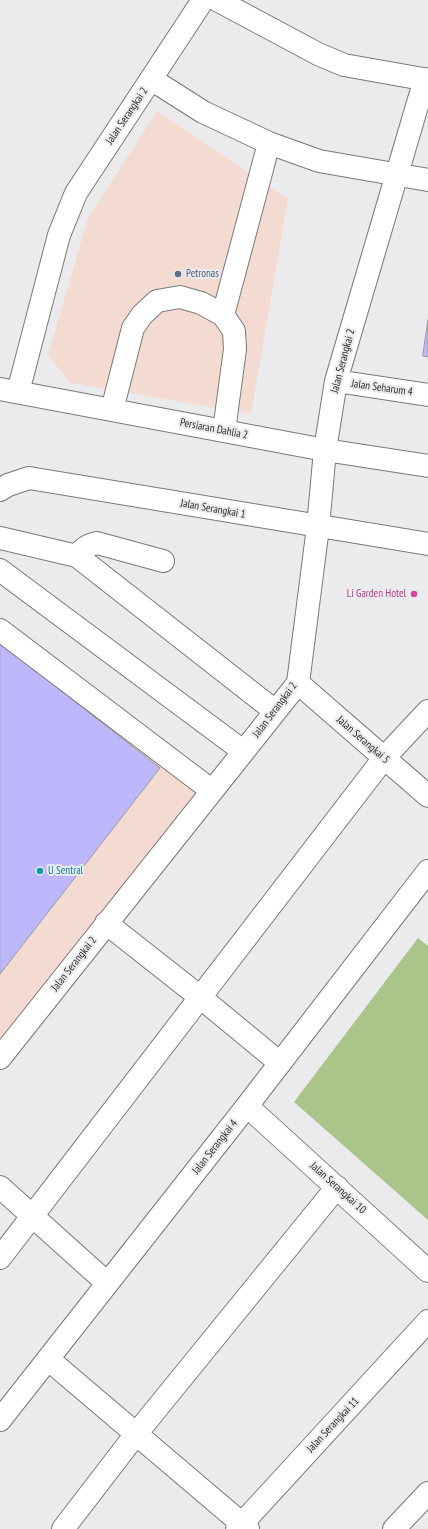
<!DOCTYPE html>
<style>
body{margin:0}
canvas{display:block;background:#ebebed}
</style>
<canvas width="428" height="1529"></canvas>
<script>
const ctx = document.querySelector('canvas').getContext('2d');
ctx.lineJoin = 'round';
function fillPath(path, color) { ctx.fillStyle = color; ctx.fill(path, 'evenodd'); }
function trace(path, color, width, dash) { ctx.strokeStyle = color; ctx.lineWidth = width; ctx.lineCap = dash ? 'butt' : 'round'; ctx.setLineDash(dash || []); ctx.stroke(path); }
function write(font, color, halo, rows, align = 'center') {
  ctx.font = font + ' "PT Sans Narrow",sans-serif'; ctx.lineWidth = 4; ctx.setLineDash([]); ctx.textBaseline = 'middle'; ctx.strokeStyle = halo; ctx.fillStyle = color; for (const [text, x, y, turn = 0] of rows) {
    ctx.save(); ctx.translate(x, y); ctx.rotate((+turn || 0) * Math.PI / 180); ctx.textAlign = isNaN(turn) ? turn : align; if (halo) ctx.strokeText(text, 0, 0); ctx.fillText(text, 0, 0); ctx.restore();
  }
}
fillPath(new Path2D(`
 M157,111L288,199L251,414L70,383L48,355L88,218Z
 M0,637L202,789L0,1046Z`), '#f4dbd2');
fillPath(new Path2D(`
 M418,938L428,946V1220L294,1102Z`), '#a9c589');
const building = new Path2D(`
 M428,320V357L423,356Z
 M0,643L160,768L0,974Z`);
fillPath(building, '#bdb7fb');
trace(building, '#99999b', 1);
const minor = new Path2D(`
 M217,0L318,54L344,65L428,80
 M151,79L203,112L269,143L319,161L428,180
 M223,315L269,143
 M336,381L428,395
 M0,389L325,450L428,466
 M18,392L59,235L76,193L203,0
 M112,410L133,328L142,315L157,301L180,297L201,303L223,315L234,331L235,349L224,431
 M0,490L8,485L29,478L428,544
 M0,538L77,556L275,711
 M77,556C83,548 88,545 97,543L163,561
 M0,570L243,751
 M0,630L211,790
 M298,683L428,796
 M106,923L200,997L280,1063
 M0,1058L298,683L318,527L325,450L336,381L425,79
 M247,1106L428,1271
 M0,1187L107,1283
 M0,1258L384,758L428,711
 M48,1359L248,1529
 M0,1420L247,1106L428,871
 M63,1529L136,1434L337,1187
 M237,1529L428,1321
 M394,1529L428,1493`);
trace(minor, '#79797b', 24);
trace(minor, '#fff', 22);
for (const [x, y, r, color] of [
 [178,274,4,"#5c6f8a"],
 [414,594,4,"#d1479c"],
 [40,871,4,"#0f9aa8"]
]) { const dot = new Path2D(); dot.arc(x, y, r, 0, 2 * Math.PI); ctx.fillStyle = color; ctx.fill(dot); trace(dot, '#ebebed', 1.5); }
write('11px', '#2c2c2d', '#ebebed', [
 ["Jalan Serangkai 2",127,116,-56],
 ["Jalan Serangkai 2",343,361,-75],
 ["Jalan Seharum 4",382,388,8],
 ["Persiaran Dahlia 2",214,429,11],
 ["Jalan Serangkai 1",213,509,10],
 ["Jalan Serangkai 2",275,710,-53],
 ["Jalan Serangkai 5",363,740,41],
 ["Jalan Serangkai 2",74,964,-52],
 ["Jalan Serangkai 4",215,1147,-52],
 ["Jalan Serangkai 10",338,1188,42],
 ["Jalan Serangkai 11",333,1425,-47]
]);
write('11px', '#4e5e75', '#ebebed', [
 ["Petronas",186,274]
], 'left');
write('11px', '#b23c85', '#ebebed', [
 ["Li Garden Hotel",406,594]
], 'right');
write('11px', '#0d838f', '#ebebed', [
 ["U Sentral",48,871]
], 'left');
</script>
